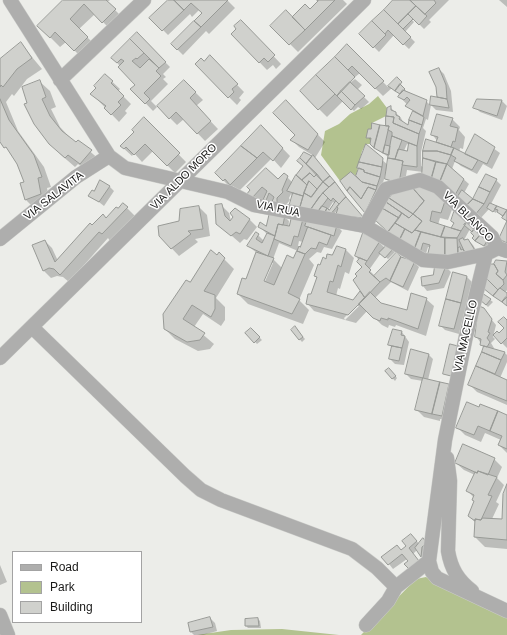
<!DOCTYPE html>
<style>
body{margin:0}
#map{position:relative;width:507px;height:635px;overflow:hidden;background:#ecede9;font-family:Helvetica,sans-serif}
canvas{display:block}
.legend{position:absolute;left:12px;top:551px;width:130px;height:72px;box-sizing:border-box;background:#fff;border:1px solid #a3a3a3;margin:0;padding:5px 7px;list-style:none;font-size:12px;color:#191918}
.legend li{display:flex;align-items:center;gap:8px;height:20px}
.legend b{width:20px;border:1px solid #a3a3a3}
</style>
<div id="map">
<canvas width="507" height="635"></canvas>
<ul class="legend">
<li><b style="height:5px;background:#aeaead"></b>Road</li>
<li><b style="height:11px;background:#b3c28f"></b>Park</li>
<li><b style="height:11px;background:#d0d1cd"></b>Building</li>
</ul>
</div>
<script>
const ctx = document.querySelector('canvas').getContext('2d');
ctx.lineJoin = 'round';
function fillPath(path, color) { ctx.fillStyle = color; ctx.fill(path, 'evenodd'); }
function trace(path, color, width, dash) { ctx.strokeStyle = color; ctx.lineWidth = width; ctx.lineCap = dash ? 'butt' : 'round'; ctx.setLineDash(dash || []); ctx.stroke(path); }
function write(font, color, halo, rows, align = 'center') {
  ctx.font = font + ' Helvetica,sans-serif'; ctx.lineWidth = 3; ctx.setLineDash([]); ctx.textBaseline = 'middle'; ctx.strokeStyle = halo; ctx.fillStyle = color; for (const [text, x, y, turn = 0] of rows) {
    ctx.save(); ctx.translate(x, y); ctx.rotate((+turn || 0) * Math.PI / 180); ctx.textAlign = isNaN(turn) ? turn : align; if (halo) ctx.strokeText(text, 0, 0); ctx.fillText(text, 0, 0); ctx.restore();
  }
}
fillPath(new Path2D(`
 M378,96L387,108L386,116L372,123L371,129L367,137L371,138L370,144H366L362,151L356,176L351,172L340,181L321,155L325,131L339,124L350,114L369,104Z
 M426,577L507,618V635H361L416,579Z
 M282,629L339,635H197L231,630Z`), '#b3c28f');
fillPath(new Path2D(`
 M64,0H110L107,2L125,20L113,32L95,14L79,29L97,47L84,60L66,42L60,47L39,26Z
 M169,0H227L235,8L209,34L206,31L183,55L172,44L203,13L200,9L192,17L190,14L168,35L151,18Z
 M319,0H343L347,4L298,52L272,26L310,10L320,1Z
 M395,0H449L429,20L431,22L424,29L414,19L412,20L414,22L405,32L415,42L409,49L394,35L379,52L361,34Z
 M499,0H507V7Z
 M241,22L281,64L276,69L273,65L267,70L232,34L238,29Z
 M137,34L170,67L163,74L166,77L163,79L168,84L151,101L157,107L184,81L203,100L196,106L218,129L205,141L184,119L177,125L158,106L153,111L132,89L136,85L113,58Z
 M21,44L42,69L27,79L14,96L12,94L6,102L18,131L44,167L51,187L47,188L50,204L36,210L26,200L25,183L18,164L0,139V61Z
 M347,46L388,87L397,79L406,91L426,101L431,106L432,97L438,98L439,69L444,74L451,91L453,112L436,110L431,105L428,120L426,119L423,128L426,131L421,152V166L423,167L424,151L441,146L432,134L452,119L460,127L459,130L465,137L463,149L460,148L459,153L466,155L476,136L500,153L492,169L483,164L477,174L461,166L455,161L452,169L469,184L464,193L473,201L496,180L501,185L491,204L507,212V221L497,211L496,213L489,209L479,220L423,172L407,170L404,187L392,184L386,179L388,171H386L380,195L370,217L357,178L363,152L366,146L388,165L390,158L376,149L368,137L387,127L391,108L401,118L404,124L408,126L414,112L400,97L401,95L392,88L383,96L360,73L349,82L350,83L355,79L362,85L357,90L369,102L361,109L358,107L354,111L343,101L327,117L301,91ZM407,144L410,145L408,152L404,151Z
 M210,57L244,92L239,98L241,100L237,105L196,64L204,62Z
 M105,75L120,89L118,91L131,104L125,111L127,113L119,122L92,94Z
 M39,81L50,91L56,107L51,109L60,127L76,144L78,141L101,161L91,174L78,164L75,167L60,154L28,103Z
 M478,100L502,101L507,106L502,120L480,112L475,107Z
 M286,102L325,142L315,158L368,224L295,212L293,196L291,194L289,198L290,200L285,206L254,203L252,190L278,181L284,174L293,183L304,166V153L312,158L314,156L299,147L292,140L296,135ZM333,202L335,204L330,211L328,210ZM339,209L337,215L334,214Z
 M144,119L186,162L175,173L153,151L142,162L134,153L132,156L121,146L135,132Z
 M261,126L290,156L281,168L272,158L239,191L233,186L231,188L216,173Z
 M109,186L114,191L104,206L90,195Z
 M413,186L453,207L448,220L440,218L438,225L452,229L455,224L452,221L457,208L490,242L486,248L476,240L473,232L470,229L464,240H468L473,245L480,257L428,247L425,257L381,225Z
 M123,204L135,216L110,241L108,238L69,282L63,277L57,276L51,278L43,270L45,241L52,248L58,261L92,226L106,219Z
 M221,205L229,213L231,221L235,217L249,219L257,227L247,240L244,239L240,243L217,223Z
 M199,207L207,215L210,236L195,239L198,242L179,256L160,236Z
 M284,216L289,221L288,230L303,220L307,224L337,226L342,231L332,249L324,247L321,253L317,252L309,259L314,265L299,300L309,310L303,324L248,304L238,294L247,280L257,253L248,246L258,235L264,241L267,234L260,227H267ZM299,241L303,242L301,248L298,246ZM279,243L298,251L293,259L282,268L273,259ZM271,263H273L263,286L262,285Z
 M379,242L385,248L388,245L395,252L388,259L381,253L369,270L375,276L401,258L414,262L419,267L408,291L391,282L375,298L381,304L408,311L426,299L434,306L426,336L396,325L395,327L389,325L388,328L382,325L367,311L356,323L345,320L359,306H356L344,318L345,320L314,311L307,303L312,296L318,279L315,276L321,266L333,256L337,247L346,250L354,258L349,274L345,272L340,289L338,288L336,296L353,301L360,292L364,296L363,267L356,256Z
 M217,257L224,259L234,269L216,298L225,307V320L221,326L203,314L194,327L214,344L210,349L198,351L175,339L165,329L191,283Z
 M497,261L507,262V290L505,293L507,295V305L487,290Z
 M446,267L451,272L444,288L427,291L423,286Z
 M453,274L467,277L472,282L459,334L445,330L440,325Z
 M482,294L493,302L488,307L481,300Z
 M483,309L496,325L493,337L495,339L491,343L494,348L493,349L504,352L507,355V362L500,378L507,381V405L477,392L469,384L484,348L476,336Z
 M507,321V348L494,335H499L505,328Z
 M251,329L262,340L257,344L247,333Z
 M292,330H297L305,339L302,342Z
 M393,331L402,332L409,342L404,365L395,364L390,359L392,348L389,344Z
 M428,354L433,359L428,380L449,385L454,390L446,420L440,419V421L424,417L416,409L423,381L411,379L406,374Z
 M389,369L397,378L395,381L386,371Z
 M480,408L507,416V453L499,445L501,440L485,433L481,442L465,435L457,427Z
 M494,459L502,467L497,478L504,485L496,502L499,504L492,519L503,520L507,487V549L485,547L475,537L476,523L469,516L475,502L474,498L468,491L475,475L464,470L456,463Z
 M416,540L419,544L425,542L423,558L417,550L413,554L409,561L407,559L393,569L389,564L401,551Z
 M0,565L7,582L0,585Z
 M210,618L215,623L217,631L203,635H194L191,632Z
 M258,619L260,621L261,628H248L246,626Z`), '#0003');
const building = new Path2D(`
 M63,0H106L116,9L102,23L84,4L70,19L88,37L74,51L55,32L50,38L37,26Z
 M168,0H174L184,10L162,31L149,18Z
 M174,0H228L201,27L194,21L202,13L191,3L184,10Z
 M317,0H335L305,30L292,17L305,4L310,9L318,1Z
 M393,0H410L416,6L398,24L384,10Z
 M410,0H434L436,3L425,14Z
 M416,6L427,16L419,25L408,14Z
 M286,10L305,30L289,45L270,26Z
 M384,10L411,37L403,45L388,30L385,34L372,21Z
 M408,14L413,19L403,29L398,24Z
 M241,20L275,55L268,62L264,58L259,63L231,34L236,29L234,26Z
 M194,21L201,27L177,50L171,44Z
 M372,21L386,35L373,48L359,34Z
 M137,32L166,62L159,68L130,39Z
 M130,39L144,53L137,59L136,58L132,61L140,68L149,59L159,68L156,71L161,76L144,93L150,99L145,104L130,89L135,85L118,67L124,61L121,59L117,63L111,58Z
 M21,42L32,58L17,69L3,87L1,85L0,87V59Z
 M347,44L384,81L375,89L352,66L348,70L335,57Z
 M210,55L238,84L232,89L234,92L228,98L195,64L201,58L204,61Z
 M335,57L355,77L337,96L316,75Z
 M439,68L446,85L447,99L437,97L436,87L429,72Z
 M105,74L113,81L111,83L124,96L118,102L121,105L111,115L104,108L106,106L90,94L96,88L94,86Z
 M316,75L335,94L318,110L300,91Z
 M397,77L402,82L395,91L388,86Z
 M40,80L46,97L42,99L50,116L62,131L76,142L78,140L92,150L80,164L68,155L65,158L49,144L34,124L24,104L27,103L22,87Z
 M184,80L196,92L190,98L211,121L197,134L176,112L169,119L157,106Z
 M350,82L365,96L355,105L341,91Z
 M400,84L405,89L400,94L395,91Z
 M403,90L427,100L423,116L405,106L410,100L407,97L404,100L398,97Z
 M341,91L355,105L351,110L337,96Z
 M431,96L447,99L449,108L430,105Z
 M0,99L9,120L34,155L42,177L38,178L41,194L25,200L20,183L24,182L17,164L6,147L4,148L0,142Z
 M477,99L502,100L497,116L473,108Z
 M286,100L318,134L308,150L290,140L295,135L273,113Z
 M391,106V110L396,112V115L400,117L399,119L408,125L409,120L422,125L419,134L393,123L394,117L386,116L387,108Z
 M413,111L424,117L422,125L409,120Z
 M437,114L453,118L450,126L458,128L455,142L453,141L451,147L436,142L438,137L431,135Z
 M386,116L394,117L393,123L419,134L417,146L392,136V132L388,130L389,126H386Z
 M144,117L180,153L167,166L145,144L134,155L126,147L124,149L120,146L134,132L132,130Z
 M372,123L380,125L374,148L370,144L371,138H366L368,129H371Z
 M261,125L283,148L273,161L263,152L257,158L241,146Z
 M380,125L389,126L383,153L374,148Z
 M475,134L495,147L487,164L465,154Z
 M392,136L402,140L395,159L388,158Z
 M426,139L454,148L451,155L437,151H423Z
 M409,143L417,146V167L402,165L403,161L395,159L398,149L407,151Z
 M366,144L383,158L382,167L359,162Z
 M385,145L390,146L389,155L383,153Z
 M241,146L257,158L230,185L225,179L223,181L215,173Z
 M454,148L478,160L472,170L454,161L456,158L451,155Z
 M423,151H437L451,155L447,164L423,158Z
 M304,152L312,156L306,164L300,158Z
 M313,155L330,176L323,182L306,164Z
 M300,158L317,174L314,177L310,173L302,180L296,175L303,166L297,161Z
 M388,158L403,161L399,183L385,179Z
 M423,158L436,162L431,180L422,176Z
 M359,162L382,167L380,177L364,172V170L357,168Z
 M436,162L447,164L439,184L431,180Z
 M447,164L464,179L455,195L439,184Z
 M266,168L278,179L284,173L288,176L282,190L283,192L277,198V206L271,204L274,197L269,193L265,203L262,202L267,191L262,187L252,198L246,195L250,190L247,187Z
 M359,168L364,170V172L380,177L377,186L362,182L356,176Z
 M351,172L362,182L377,186L376,190L368,187L361,199L350,187L347,191L340,181Z
 M310,173L314,177L317,174L323,182L317,189L309,181L307,185L302,180Z
 M486,174L497,179L490,192L479,187Z
 M296,175L307,185L303,196L287,191Z
 M330,176L335,182L329,187L323,182Z
 M100,180L110,186L99,202L88,196L92,190L94,191Z
 M309,181L317,189L311,197L304,193Z
 M323,182L329,187L319,197L309,212L299,210L304,193L311,197Z
 M335,182L346,197L339,204L333,198L331,201L323,193Z
 M411,186L435,189L446,198L441,213L432,211L430,221L445,226L441,237L415,230L422,221L413,214L424,201Z
 M411,186L424,201L413,214L389,198L394,191Z
 M350,187L361,199L368,187L376,190L365,213L347,191Z
 M479,187L490,192L484,204L473,199Z
 M462,190L473,199L465,207L457,198Z
 M293,193L303,196L299,210L289,207Z
 M323,193L328,198L317,213L309,212Z
 M346,197L364,218L330,215L332,212L336,214L338,208L337,207Z
 M389,198L413,214L409,218L386,202Z
 M473,199L484,204L474,216L465,207Z
 M336,201L339,204L330,215L324,214L327,208L329,210Z
 M386,202L402,213L399,218L382,208Z
 M123,203L128,207L102,234L99,232L60,275L54,269L49,268L43,271L32,245L45,240L55,262L90,223L92,225L103,214L106,218L116,207L118,208Z
 M490,203L497,206L493,212L487,208Z
 M222,204L225,216L230,221L233,217L230,213L235,208L250,219L240,234L236,232L231,236L216,224L215,205Z
 M199,206L203,229L188,231L191,234L171,249L159,236L158,226L179,221L180,209Z
 M322,206L327,208L324,214L317,213Z
 M456,206L468,220L461,231L451,228L454,223L451,221Z
 M497,206L507,210L503,216L497,212L498,210L495,209Z
 M382,208L399,218L388,232L375,220Z
 M507,210V221L502,218Z
 M270,212L285,215L283,225L278,224L275,236L258,227L260,222L266,226Z
 M402,213L409,218L413,214L422,221L412,233L395,223Z
 M292,216L303,219L298,237L294,236L291,246L274,239L278,224L289,226Z
 M308,218L337,225L334,236L305,226Z
 M468,220L476,227L472,232L464,225Z
 M507,221V243L499,239Z
 M395,223L405,229L399,241L388,232Z
 M445,226L461,231L457,238L441,237Z
 M308,227L331,235L327,245L319,242L316,249L311,248L305,254L297,251L299,246L300,247Z
 M476,227L482,233L475,241L472,238L474,236L471,233Z
 M405,229L412,233L415,230L421,232L414,250L399,241Z
 M256,232L259,234L256,239L262,243L267,233L275,236L268,256L247,246Z
 M421,232L445,238V259L427,257L430,245L423,243L420,253L414,250Z
 M363,233L380,241L367,261L355,256Z
 M482,233L488,239L484,246L475,241Z
 M445,238H457L458,258L445,259Z
 M463,238L464,240L468,239L476,252L466,255L459,240Z
 M388,244L393,249L385,258L379,253Z
 M337,246L346,249L341,267L338,265L333,282L330,281L327,292L353,300L360,291L365,298L348,315L306,304L308,294H311L317,277L314,276L318,264L320,265L323,257L326,259L327,254L332,255Z
 M460,247L461,250L463,249L466,255L458,258V248Z
 M211,250L217,255L219,252L225,258L204,291L215,295V309L211,317L192,305L183,319L205,333L200,340L187,342L164,329L163,314L186,280L190,282Z
 M297,251L305,254L288,293L300,299L292,314L237,294L242,278L246,279L256,252L274,258L264,281L274,285L287,255L293,258Z
 M397,252L401,257L390,281L386,278L380,282L374,276Z
 M401,257L415,261L403,287L390,281Z
 M360,258L367,261L365,264L371,270L369,272L380,282L365,298L353,280L357,276L355,274L362,267L357,262Z
 M496,260L507,261L505,272L507,275L503,280L496,274L498,271L494,264Z
 M491,264H494L498,271L496,274L503,280L504,284L498,290L485,277Z
 M435,266H446L439,283L422,286L421,277L433,275Z
 M453,272L467,276L461,303L446,299Z
 M485,277L498,290L493,296L483,288Z
 M500,288L507,293V297L502,302L493,296Z
 M370,292L381,303L407,310L411,293L427,298L418,329L388,318V320L381,318L380,321L373,318L359,304Z
 M482,293L491,299L486,305L480,300Z
 M506,297L507,298V306L502,302Z
 M446,299L461,303L454,329L439,326Z
 M479,306L484,308L492,319L488,332L490,333L487,338L490,342L487,347L480,345L481,339L475,337Z
 M504,317L507,320V338L501,344L493,335L497,331L499,333L504,328L498,322Z
 M295,326L303,337L299,340L291,330Z
 M251,328L260,337L254,343L245,333Z
 M393,329L402,331L401,335L405,336L402,348L388,345Z
 M450,344L458,346L451,376L443,374Z
 M392,346L402,348L399,361L389,359Z
 M484,346L505,352L501,360L482,352Z
 M411,349L429,354L423,378L405,374Z
 M482,352L501,360L495,374L476,366Z
 M476,366L507,380V401L468,385Z
 M389,368L396,376L392,379L385,371Z
 M423,378L440,382L432,414L415,410Z
 M440,382L449,384L442,416L432,414Z
 M467,402L479,407L480,404L498,411L490,431L478,426L474,435L456,428Z
 M498,411L507,415V449L498,445L502,436L490,431Z
 M463,444L495,458L488,475L478,471L477,473L455,463Z
 M478,471L497,477L488,495L492,496L481,520L475,519V521L468,516L474,501L472,500L474,495L466,491L475,472L477,473Z
 M507,484V540L474,537L475,519L481,520L482,518L502,519L503,494Z
 M411,534L417,541L409,548L419,561L409,569L404,564L408,561L402,554L388,565L381,557L397,545L401,550L406,546L402,541Z
 M423,538L427,543L422,547L421,557L415,548Z
 M210,617L213,627L190,632L188,623Z
 M258,618L259,626H245V619Z`);
fillPath(building, '#d0d1cd');
trace(building, '#989a96', 1);
const minor = new Path2D(`
 M10,0L109,156L125,168L228,192L254,205L365,226L423,260L448,262L486,254
 M60,80L144,0
 M365,226L386,189L420,180L438,187L492,237L498,248
 M0,239L76,177L109,156
 M507,251L498,248L486,254L466,336L445,440L429,561L432,572L437,578L507,611
 M33,328L185,476L201,490L221,500L352,549L377,568L396,587
 M0,358L364,0
 M447,458L450,481L448,551C451,569 458,580 472,591
 M0,615L8,635
 M366,625L388,601L396,587L429,561`);
trace(minor, '#cacbc8', 15);
trace(minor, '#aeaead', 14);
write('11px', '#191918', '#fff', [
 ["VIA ALDO MORO",184,177,-45],
 ["VIA SALAVITA",54,196,-38],
 ["VIA RUA",278,209,12],
 ["VIA BLANCO",468,217,45],
 ["VIA MACELLO",466,336,-77]
]);
</script>
